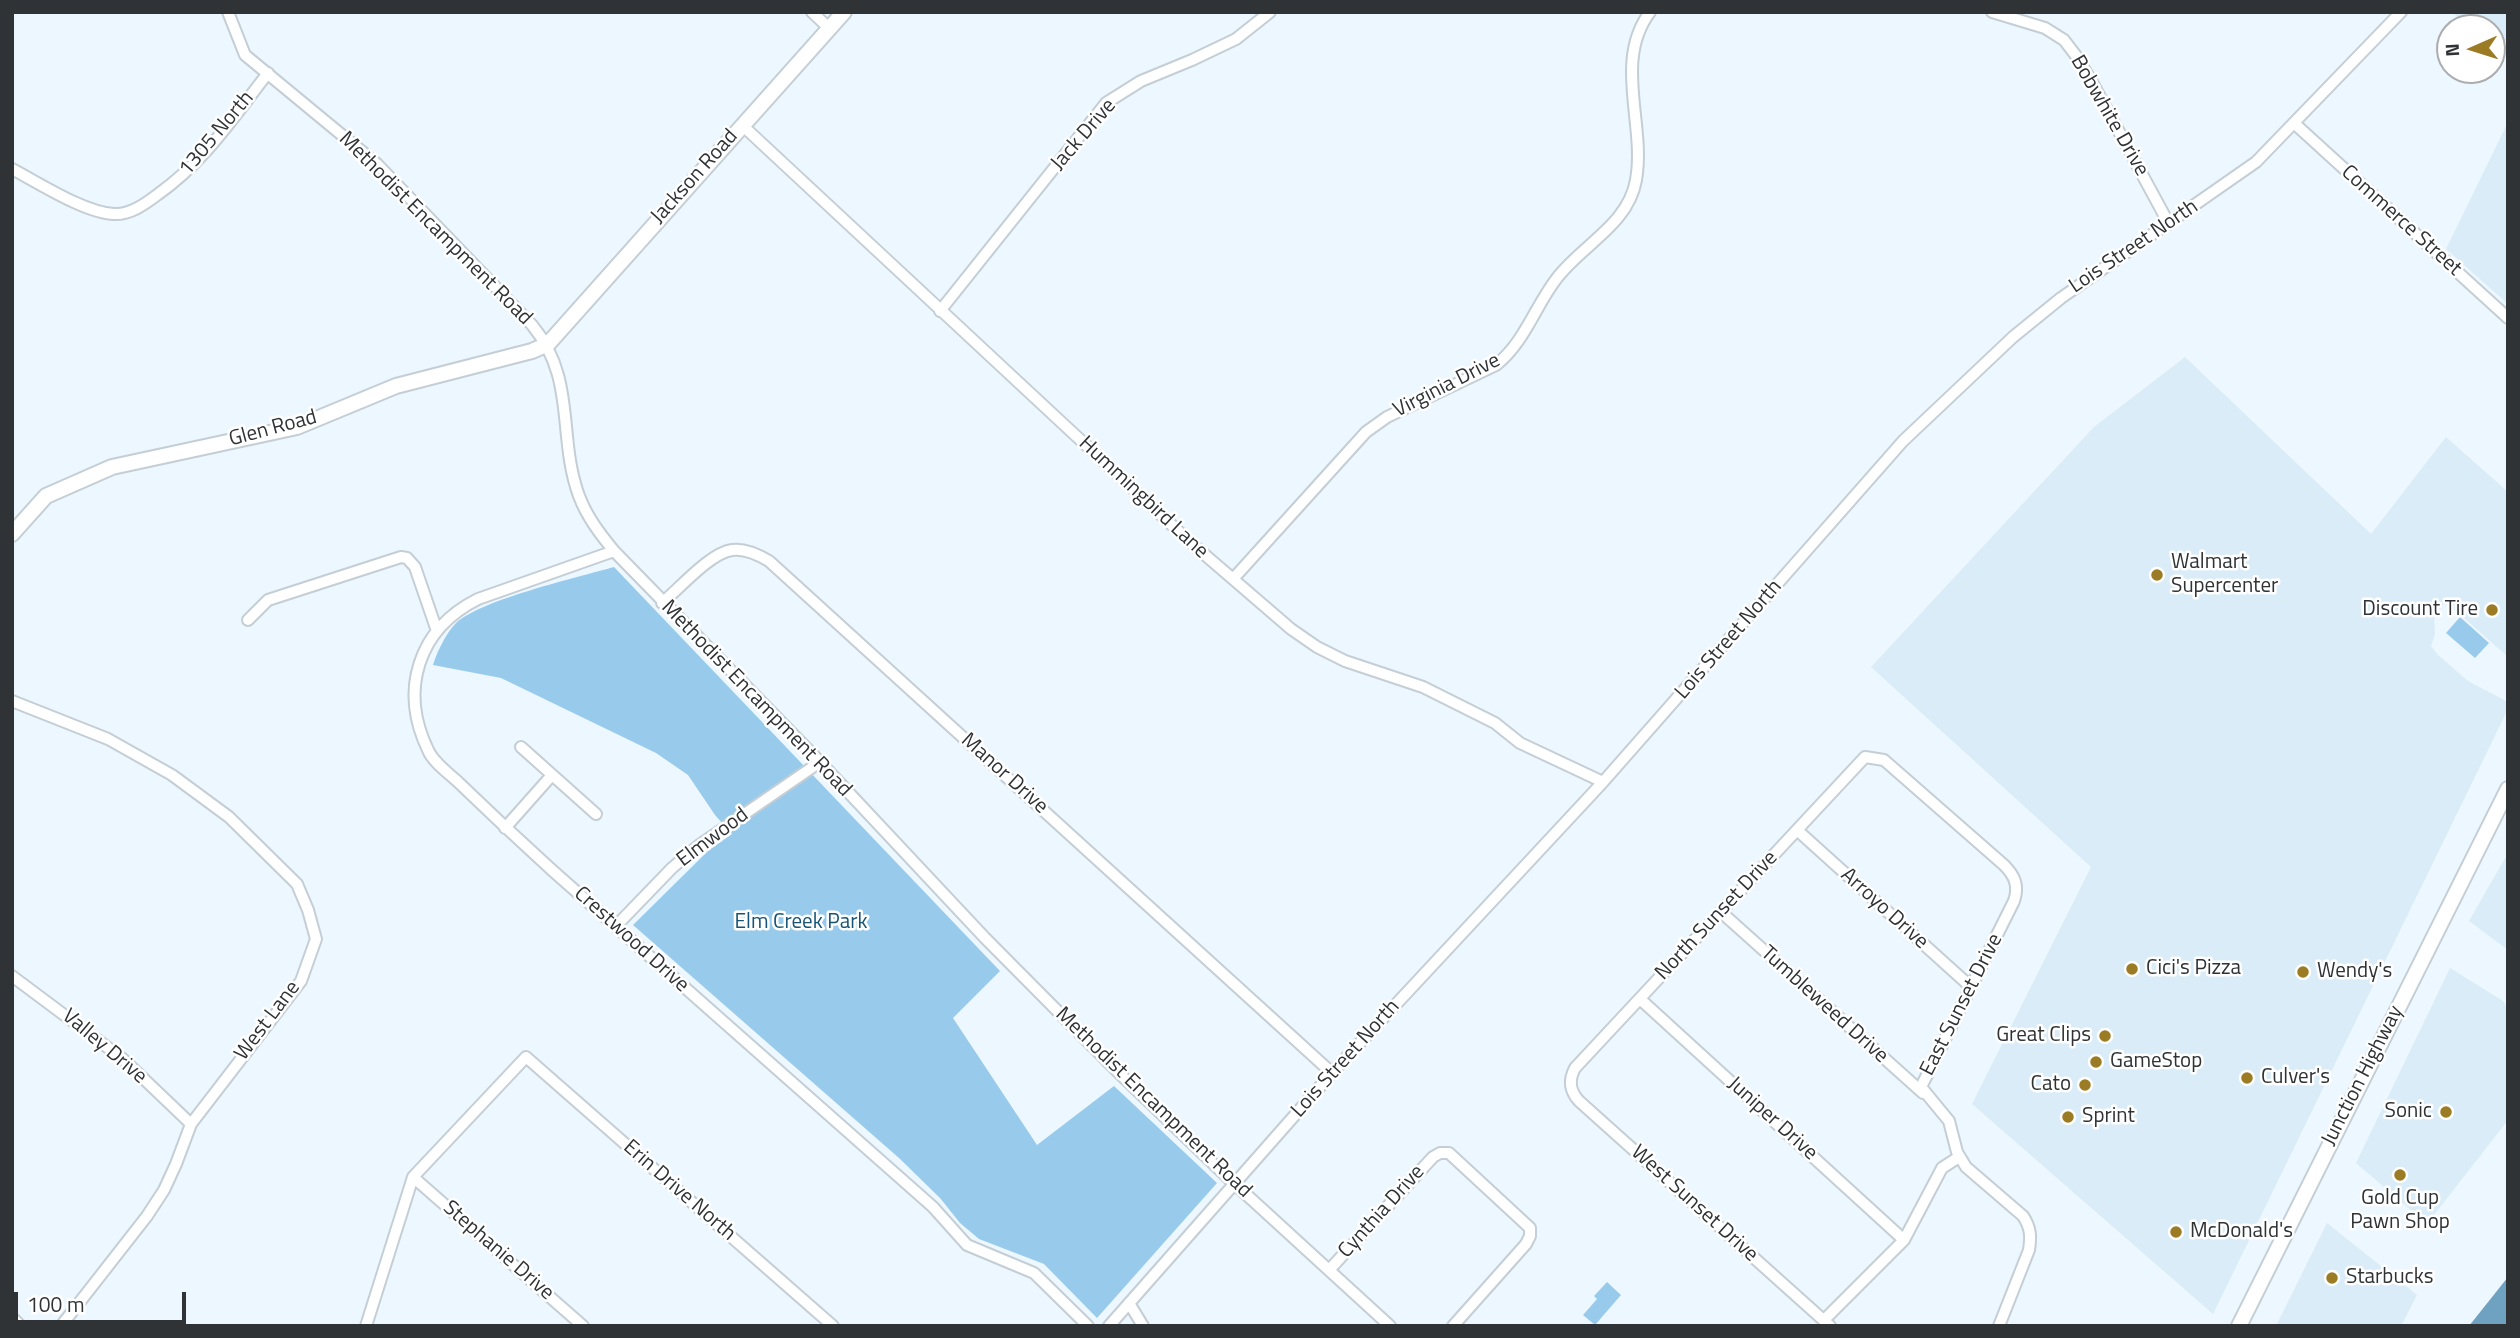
<!DOCTYPE html>
<style>
body{margin:0}
#map{position:relative;width:2520px;height:1338px;overflow:hidden;background:#edf7ff;font-family:"Titillium Web",sans-serif}
canvas{display:block}
.frame{position:absolute;inset:0;border:14px solid #2f3335;pointer-events:none}
.north{position:absolute;left:2436px;top:14px;width:70px;height:70px;box-sizing:border-box;background:#fff;border:2px solid #acadae;border-radius:50%;rotate:267deg;font-size:19px;font-weight:700;line-height:28px;text-align:center;color:#2f3335}
.north::after{content:'';display:block;margin:auto;width:24px;height:32px;background:#9c7b25;clip-path:polygon(50% 0,100% 100%,50% 72%,0 100%)}
.scale{position:absolute;left:14px;top:1292px;width:172px;height:32px;box-sizing:border-box;border:4px solid #2f3335;border-top:0;padding-left:9px;font-size:21px;line-height:24px;white-space:nowrap;color:#2f3335;-webkit-text-stroke:5px #fff;paint-order:stroke}
</style>
<div id="map">
<canvas width="2520" height="1338"></canvas>
<div class="frame"></div>
<div class="north">N</div>
<div class="scale">100 m</div>
</div>
<script>
const ctx = document.querySelector('canvas').getContext('2d');
ctx.lineJoin = 'round';
function fillPath(path, color) { ctx.fillStyle = color; ctx.fill(path, 'evenodd'); }
function trace(path, color, width, dash) { ctx.strokeStyle = color; ctx.lineWidth = width; ctx.lineCap = dash ? 'butt' : 'round'; ctx.setLineDash(dash || []); ctx.stroke(path); }
function write(font, color, halo, rows, align = 'center') {
  ctx.font = font + ' "Titillium Web",sans-serif'; ctx.lineWidth = 5; ctx.setLineDash([]); ctx.textBaseline = 'middle'; ctx.strokeStyle = halo; ctx.fillStyle = color; for (const [text, x, y, turn = 0] of rows) {
    ctx.save(); ctx.translate(x, y); ctx.rotate((+turn || 0) * Math.PI / 180); ctx.textAlign = isNaN(turn) ? turn : align; if (halo) ctx.strokeText(text, 0, 0); ctx.fillText(text, 0, 0); ctx.restore();
  }
}
fillPath(new Path2D(`
 M2452,12H2508V59L2492,46V28H2470Z
 M2508,122V304L2446,249Z
 M2185,357L2371,534L2446,437L2508,492V657L2446,602L2434,615L2435,634L2431,646L2438,655L2468,681L2508,702V709L2213,1314L1972,1104L2091,867L1871,667L2094,427Z
 M2508,853V950L2469,921Z
 M2450,968L2503,1001L2508,1009V1120L2427,1224L2356,1163Z
 M2327,1223L2417,1295L2401,1326H2276Z`), '#daecf7');
fillPath(new Path2D(`
 M614,567L1000,971L953,1018L1037,1145L1114,1086L1217,1183L1097,1318L1044,1264L979,1239L960,1223L940,1198L899,1158L633,925L709,850L732,834L715,815L688,775L656,753L501,678L433,665C437,652 446,633 456,623C483,599 576,578 614,567Z
 M2460,617L2489,643L2475,658L2446,633Z
 M1607,1282L1621,1295L1595,1325L1583,1315L1597,1299L1594,1296Z`), '#98cbeb');
fillPath(new Path2D(`
 M2508,1277V1326H2469Z`), '#6fa1c0');
const street = new Path2D(`
 M228,12L245,55L377,164L532,325C577,379 557,436 579,496C587,517 600,534 614,551L820,762L985,938L1121,1075L1226,1176L1390,1326
 M812,12L830,29
 M1992,12L2045,28L2064,40L2077,57L2092,82L2169,224
 M2295,124L2508,318
 M742,125L1190,542L1291,629L1317,647L1345,661L1423,687L1495,723L1520,743L1603,782
 M12,169C39,183 85,213 114,214C130,215 145,204 157,195C205,161 232,119 268,73
 M940,311L1106,103L1141,81L1192,60L1236,39L1270,12
 M614,551L478,599C418,629 399,690 428,750C433,762 447,772 457,781C488,811 520,841 553,871C680,983 806,1095 933,1207L967,1245L1034,1273L1088,1326
 M1233,579L1366,432L1387,417L1496,365C1525,342 1535,306 1557,278C1583,244 1628,225 1636,180C1646,125 1613,61 1650,12
 M662,603C680,588 710,553 732,550C745,548 759,555 769,561L1332,1073
 M248,620L268,600L401,557L407,558L415,567L437,631
 M12,701L108,739L172,775L229,817L297,884L308,910L316,939L301,981L191,1124L176,1164L164,1190L147,1216L61,1326
 M521,747L596,814
 M505,828L552,775
 M1797,830L1971,987
 M1721,912L1923,1093
 M616,926L672,868L698,846L820,762
 M12,976L123,1059L191,1124
 M1640,999L1904,1240
 M413,1177L583,1326
 M1330,1269L1433,1157L1440,1153H1449L1530,1228V1236L1526,1244L1453,1326
 M1129,1303L1143,1326
 M1824,1320L1904,1240L1942,1168L1959,1157
 M366,1326L413,1177L526,1057L833,1326
 M1109,1326L1332,1073L1603,782L1903,441L2013,337L2061,298L2256,162L2401,12
 M1830,1326L1579,1101C1570,1091 1568,1081 1575,1068L1865,757L1884,760L2004,865C2015,876 2019,886 2014,901L1921,1087L1949,1121L1957,1152L1966,1167L2023,1216C2031,1228 2031,1237 2029,1250L1999,1326`);
const secondary = new Path2D(`
 M12,534L46,496L112,467L297,427L396,386L532,351L548,344L844,12
 M12,1320L18,1326
 M2239,1326L2508,789`);
trace(street, '#c4ced5', 14);
trace(secondary, '#c4ced5', 18);
trace(street, '#fff', 10);
trace(secondary, '#fff', 14);
for (const [x, y, r, color] of [
 [2157,575,7,"#9c7b25"],
 [2492,610,7,"#9c7b25"],
 [2132,969,7,"#9c7b25"],
 [2303,972,7,"#9c7b25"],
 [2105,1036,7,"#9c7b25"],
 [2096,1062,7,"#9c7b25"],
 [2247,1078,7,"#9c7b25"],
 [2085,1085,7,"#9c7b25"],
 [2446,1112,7,"#9c7b25"],
 [2068,1117,7,"#9c7b25"],
 [2400,1175,7,"#9c7b25"],
 [2176,1232,7,"#9c7b25"],
 [2332,1278,7,"#9c7b25"]
]) { const dot = new Path2D(); dot.arc(x, y, r, 0, 2 * Math.PI); ctx.fillStyle = color; ctx.fill(dot); trace(dot, '#fff', 2.5); }
write('21px', '#2f3335', '#fff', [
 ["Bobwhite Drive",2109,116,60],
 ["1305 North",217,134,-50],
 ["Jack Drive",1084,135,-49],
 ["Jackson Road",695,177,-48],
 ["Commerce Street",2401,221,42],
 ["Methodist Encampment Road",435,229,45],
 ["Lois Street North",2134,247,-34],
 ["Virginia Drive",1447,386,-27],
 ["Glen Road",273,429,-15],
 ["Hummingbird Lane",1143,498,43],
 ["Lois Street North",1729,640,-49],
 ["Methodist Encampment Road",756,699,46],
 ["Manor Drive",1004,774,42],
 ["Elmwood",713,838,-37],
 ["Arroyo Drive",1884,909,42],
 ["North Sunset Drive",1717,916,-47],
 ["Crestwood Drive",631,940,42],
 ["Tumbleweed Drive",1824,1005,42],
 ["East Sunset Drive",1962,1005,-63],
 ["West Lane",268,1021,-53],
 ["Valley Drive",104,1047,40],
 ["Lois Street North",1346,1059,-48],
 ["Junction Highway",2363,1076,-63],
 ["Methodist Encampment Road",1153,1103,44],
 ["Juniper Drive",1772,1119,42],
 ["Erin Drive North",679,1191,41],
 ["West Sunset Drive",1694,1204,42],
 ["Cynthia Drive",1382,1212,-48],
 ["Stephanie Drive",498,1251,41]
]);
write('21px', '#2f3335', '#fff', [
 ["Walmart",2171,563],
 ["Supercenter",2171,587],
 ["Discount Tire",2478,610,"right"],
 ["Cici's Pizza",2146,969],
 ["Wendy's",2317,972],
 ["Great Clips",2091,1036,"right"],
 ["GameStop",2110,1062],
 ["Culver's",2261,1078],
 ["Cato",2071,1085,"right"],
 ["Sonic",2432,1112,"right"],
 ["Sprint",2082,1117],
 ["Gold Cup",2400,1199,"center"],
 ["Pawn Shop",2400,1223,"center"],
 ["McDonald's",2190,1232],
 ["Starbucks",2346,1278]
], 'left');
write('21px', '#175474', '#fff', [
 ["Elm Creek Park",801,923]
]);
</script>
